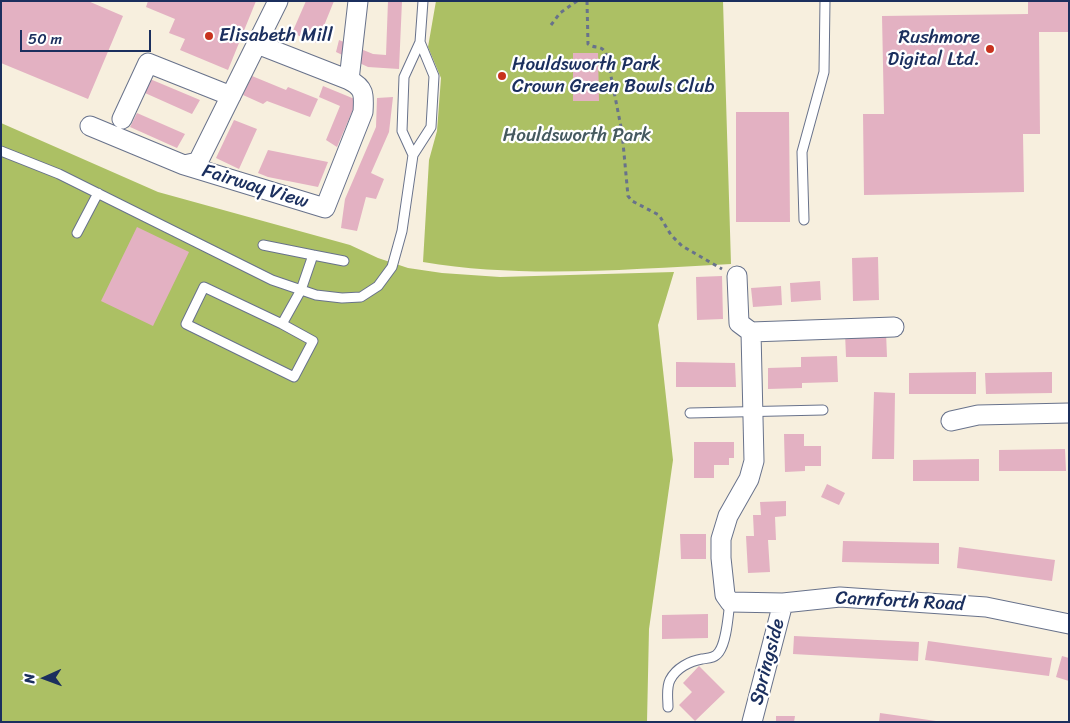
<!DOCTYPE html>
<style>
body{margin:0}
#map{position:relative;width:1070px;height:723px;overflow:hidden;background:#f7efde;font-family:Sriracha,sans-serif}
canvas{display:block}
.frame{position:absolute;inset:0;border:2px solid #1b2f5e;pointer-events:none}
.north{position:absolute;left:20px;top:653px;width:50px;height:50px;-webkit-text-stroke:4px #fff;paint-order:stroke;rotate:268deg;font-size:14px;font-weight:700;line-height:20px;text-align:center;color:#1b2f5e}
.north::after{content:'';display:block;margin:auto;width:18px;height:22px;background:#1b2f5e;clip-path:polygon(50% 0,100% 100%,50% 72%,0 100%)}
.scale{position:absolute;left:20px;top:30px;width:131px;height:22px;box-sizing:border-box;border:2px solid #1b2f5e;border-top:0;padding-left:6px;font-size:15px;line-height:18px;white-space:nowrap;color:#1b2f5e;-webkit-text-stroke:4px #fff;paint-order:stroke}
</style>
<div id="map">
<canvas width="1070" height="723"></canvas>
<div class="frame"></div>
<div class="north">N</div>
<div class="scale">50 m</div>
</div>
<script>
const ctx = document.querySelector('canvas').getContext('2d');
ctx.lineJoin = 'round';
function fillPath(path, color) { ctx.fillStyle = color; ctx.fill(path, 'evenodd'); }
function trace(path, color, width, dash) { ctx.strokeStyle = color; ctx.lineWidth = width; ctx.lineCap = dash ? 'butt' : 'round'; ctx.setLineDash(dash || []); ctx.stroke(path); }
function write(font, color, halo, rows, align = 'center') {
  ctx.font = font + ' Sriracha,sans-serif'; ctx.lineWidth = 4.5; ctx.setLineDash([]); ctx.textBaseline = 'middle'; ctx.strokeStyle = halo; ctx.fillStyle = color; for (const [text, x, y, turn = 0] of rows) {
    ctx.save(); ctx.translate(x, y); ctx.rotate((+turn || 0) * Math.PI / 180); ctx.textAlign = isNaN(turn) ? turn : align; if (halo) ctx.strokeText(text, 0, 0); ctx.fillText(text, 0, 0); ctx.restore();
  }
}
fillPath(new Path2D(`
 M436,1H723L731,264C629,269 524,279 423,262L429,160L437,131L441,78L428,47Z
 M1,123L158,192L350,245L378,258L408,268L442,273L500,277L674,272L658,325L673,460L649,629L647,722H1Z`), '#acc064');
fillPath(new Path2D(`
 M1,1H88L123,16L88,99L1,63Z
 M148,1H256L228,70L180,50L185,39L169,33L175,19L146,7Z
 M306,1H334L317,43L292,33Z
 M388,1H402L399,69L368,67L336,52L339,40L373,54L386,55Z
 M1028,1H1069V32H1039L1040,134H1023L1024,192L864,195L863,114H884L882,16L1028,14Z
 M573,53H598L599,101H573Z
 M252,76L286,90L288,87L318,99L310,117L267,101L263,104L243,95Z
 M150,79L200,100L192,114L145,93Z
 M323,86L357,100L337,147L326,140L340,106L319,97Z
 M393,97L389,132L371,173L384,179L376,199L366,197L357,231L341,228L345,199L376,127L377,98Z
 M736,112H789L790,222H736Z
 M137,113L185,134L177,148L130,127Z
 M234,120L257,129L239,169L216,158Z
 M268,150L328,162L318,187L268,177L258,173Z
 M137,227L189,252L153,326L101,301Z
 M878,257L879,300L853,301L852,258Z
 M722,276L723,319L697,320L696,277Z
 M820,281L821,300L791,302L790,283Z
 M781,286L782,305L753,307L751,288Z
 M886,332L887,357H846L845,333Z
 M837,356L838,382L802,383V388L768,389V368L801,367V357Z
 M676,362L735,363L736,387H676Z
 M976,372V394H909V373Z
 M1052,372V393L986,394L985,373Z
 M874,392L895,393L894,459H872Z
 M784,434H804V446H821V466H805V471L785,472Z
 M694,442H734V458H729V465H714V478H694Z
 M1065,449L1066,471H999V450Z
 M979,459V481H913V460Z
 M827,484L845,493L839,505L821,497Z
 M786,501V516L775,517L776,540H768L770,572L748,573L746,536H754L753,515H761L760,502Z
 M680,534H706V559H681Z
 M843,541L939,543V564L842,562Z
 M959,547L1055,560L1052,581L957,568Z
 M708,614V638L662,639V615Z
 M794,636L919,642L918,661L793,654Z
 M928,641L1052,658L1049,676L925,660Z
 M1062,656L1069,658V681L1056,677Z
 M699,666L725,692L695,721L679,705L692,692L683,683Z
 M880,713L936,721V722H879Z
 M776,716H795L794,722H776Z`), '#e3b1c2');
const service = new Path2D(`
 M1,151L59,174L272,280L316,295L342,298L361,297L378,286L392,267L402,231L413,155L431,127L434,76L420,42L423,1
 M413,155L402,131L404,77L420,42
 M804,220L802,152L824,72L825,1
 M77,233L98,193
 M263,245L313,255L301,290L282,324
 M313,255L344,261
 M204,287L282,324L313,341L294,377L186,324Z
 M690,413L823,410
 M668,707C668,699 666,688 670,680C676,668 690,661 702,659C709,658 715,658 719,652C727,641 728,615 730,602`);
const minor = new Path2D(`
 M349,80L358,1
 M122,119L148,63L231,96
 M90,126L184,165L198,162L278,1
 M184,165L325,208L363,112C364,95 365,88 349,80L257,44
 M737,276L739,323L751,332
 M894,327L751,332L754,461L749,479L728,516L721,539V558L725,595L730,602L783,603L840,597L986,607L1069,624
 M951,421L978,415L1069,413
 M752,722L783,603`);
trace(service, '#68728b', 11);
trace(minor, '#68728b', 21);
trace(new Path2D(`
 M587,1L588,44C596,50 602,43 607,56L622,132L628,196L632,201L659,215L671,235L682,246L722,269
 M551,25L560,13L577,1`), '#68728b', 3, [4, 4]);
trace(service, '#fff', 9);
trace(minor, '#fff', 19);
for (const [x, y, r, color] of [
 [209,36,5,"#c8321e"],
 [990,49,5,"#c8321e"],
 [502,76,5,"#c8321e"]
]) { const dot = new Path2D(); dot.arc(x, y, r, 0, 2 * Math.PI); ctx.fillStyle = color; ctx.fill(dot); trace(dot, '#fff', 2); }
write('19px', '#1b2f5e', '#fff', [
 ["Elisabeth Mill",219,36],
 ["Rushmore",980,38,"right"],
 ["Digital Ltd.",980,60,"right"],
 ["Houldsworth Park",512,65],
 ["Crown Green Bowls Club",512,87]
], 'left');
write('19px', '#465a60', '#fff', [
 ["Houldsworth Park",577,136]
]);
write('19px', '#1b2f5e', '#fff', [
 ["Fairway View",255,187,17],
 ["Carnforth Road",900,602,3],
 ["Springside",768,662,-75]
]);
</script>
